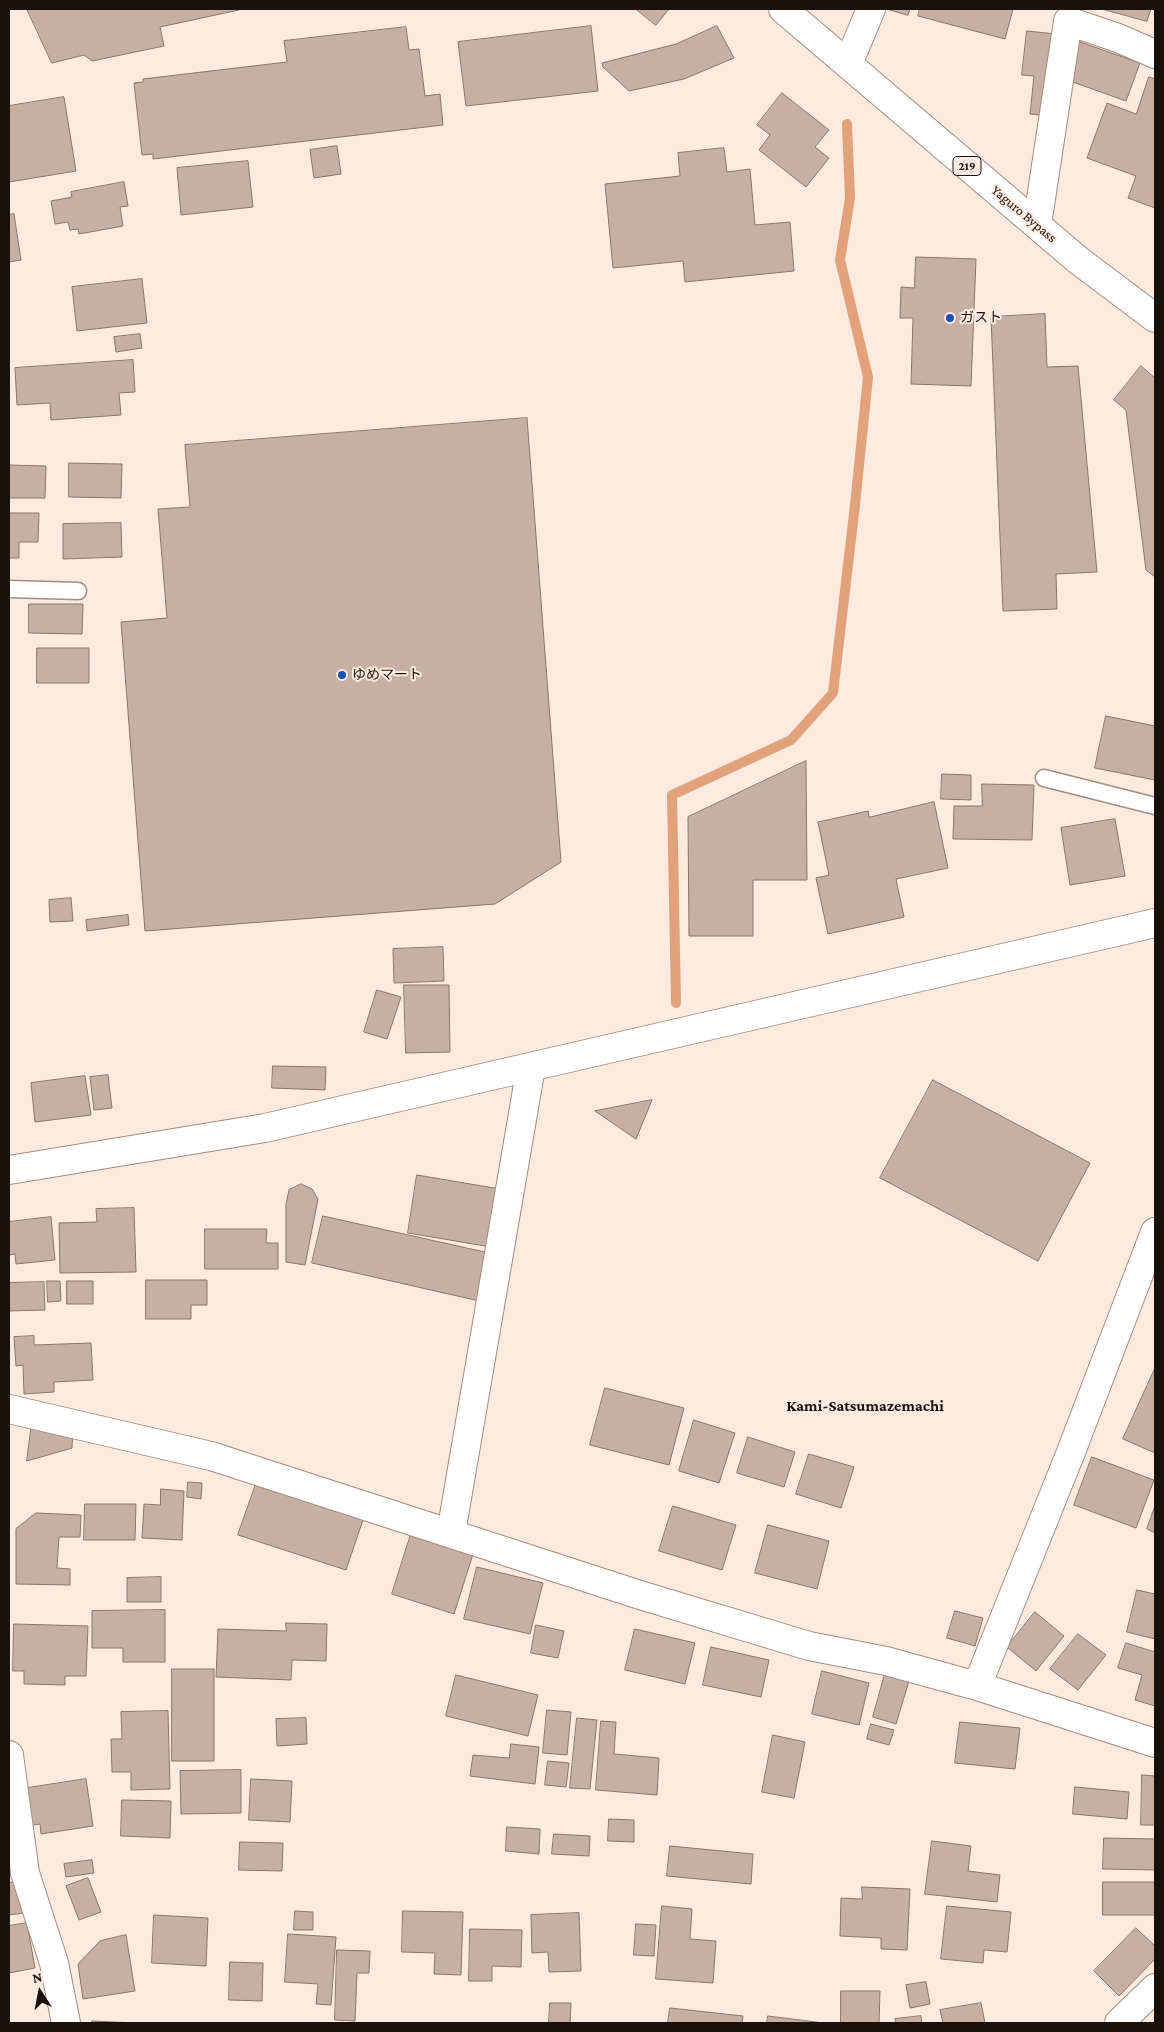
<!DOCTYPE html>
<meta charset="utf-8">
<style>
body{margin:0}
#map{position:relative;width:1164px;height:2032px;overflow:hidden;background:#feeadf;font-family:"Crimson Pro",serif}
canvas{display:block}
.frame{position:absolute;inset:0;border:10px solid #19110c;pointer-events:none}
.north{position:absolute;left:15px;top:1967px;width:50px;height:50px;-webkit-text-stroke:4px #feeadf;paint-order:stroke;rotate:349deg;font-size:14px;font-weight:700;line-height:20px;text-align:center;color:#19110c}
.north::after{content:'';display:block;margin:auto;width:18px;height:22px;background:#19110c;clip-path:polygon(50% 0,100% 100%,50% 72%,0 100%)}
</style>
<div id="map">
<canvas width="1164" height="2032"></canvas>
<div class="frame"></div>
<div class="north">N</div>
</div>
<script>
const ctx = document.querySelector('canvas').getContext('2d');
ctx.lineJoin = 'round';
function trace(path, color, width, dash) { ctx.strokeStyle = color; ctx.lineWidth = width; ctx.lineCap = dash ? 'butt' : 'round'; ctx.setLineDash(dash || []); ctx.stroke(path); }
function fillPath(path, color) { ctx.fillStyle = color; ctx.fill(path, 'evenodd'); }
function write(font, color, halo, rows, align = 'center') {
  ctx.font = font + ' "Crimson Pro","Noto Sans JP",serif'; ctx.lineWidth = 4; ctx.setLineDash([]); ctx.textBaseline = 'middle'; ctx.strokeStyle = halo; ctx.fillStyle = color; for (const [text, x, y, turn = 0] of rows) {
    ctx.save(); ctx.translate(x, y); ctx.rotate((+turn || 0) * Math.PI / 180); ctx.textAlign = isNaN(turn) ? turn : align; if (halo) ctx.strokeText(text, 0, 0); ctx.fillText(text, 0, 0); ctx.restore();
  }
}
trace(new Path2D(`
 M676,1003L672,795L791,740L833,693L855,505L868,377L840,260L850,198L847,124`), '#e1a27b', 10);
const building = new Path2D(`
 M27,9H239V10L160,27L164,46L92,61L84,55L52,63Z
 M636,9H669L656,25Z
 M887,9H910L908,15Z
 M920,9H1013L1005,39L918,16Z
 M1102,9H1151L1147,21Z
 M591,26L598,91L466,106L458,42Z
 M717,26L734,58L684,79L629,91L603,67L602,63L676,44Z
 M406,27L409,50L419,49L425,96L440,94L443,125L153,159V154L142,155L134,83L143,82V79L287,62L284,41Z
 M1027,31L1056,34L1047,116L1030,114L1034,76L1022,75Z
 M1080,42L1140,63L1126,101L1067,80Z
 M1149,77L1155,79V208L1128,198L1136,176L1087,158L1107,103L1136,114Z
 M782,93L829,130L815,147L829,158L806,187L759,150L770,135L757,125Z
 M64,97L76,171L9,182V106Z
 M337,146L341,174L314,178L310,150Z
 M724,148L727,172L750,169L755,225L790,222L794,271L685,282L683,261L613,268L605,184L680,176L678,153Z
 M248,161L253,207L181,215L177,168Z
 M124,182L128,206L120,207L123,226L79,234L78,229L70,230L68,222L55,224L51,201L72,197L71,192Z
 M14,214L21,260L9,262V215Z
 M916,257L976,259L971,386L911,384L913,318H900L901,287L914,288Z
 M142,279L147,323L77,331L72,287Z
 M1045,314L1047,367L1078,366L1097,572L1056,574L1057,609L1003,611L991,317Z
 M140,334L142,348L116,352L114,337Z
 M133,360L135,392L119,393L121,415L51,420L50,403L17,405L15,368Z
 M1141,366L1155,378V577L1146,570L1126,410L1114,400Z
 M527,418L561,862L495,904L145,931L121,622L167,618L158,509L190,507L185,445Z
 M69,463L122,464L121,498L69,497Z
 M9,465L46,466L45,498H9Z
 M9,513H39L38,542H19V558H9Z
 M121,523L122,557L63,559V524Z
 M29,604H83L82,634L29,633Z
 M37,648H89V683H37Z
 M1106,716L1155,726V780L1095,768Z
 M806,761L807,880H753V936H689L688,817Z
 M942,774L971,775V800L941,799Z
 M982,784L1034,785L1032,840L953,839L954,806H982Z
 M934,802L948,868L896,879L904,917L828,934L816,878L829,875L818,822L868,811L869,817Z
 M1115,819L1125,876L1070,885L1061,828Z
 M71,898L73,921L50,922L49,900Z
 M128,915L129,925L87,931L86,920Z
 M443,947L444,981L394,983L393,949Z
 M404,985H449L450,1052L406,1053Z
 M377,990L401,997L387,1039L364,1032Z
 M273,1066L326,1067L325,1090L272,1088Z
 M108,1075L112,1108L94,1110L90,1077Z
 M85,1076L91,1115L35,1122L31,1083Z
 M933,1080L1090,1163L1038,1261L880,1178Z
 M652,1100L636,1139L595,1111Z
 M417,1175L506,1190L497,1248L408,1233Z
 M301,1184L312,1189L318,1199L305,1265L286,1262V1204L289,1190Z
 M134,1208L136,1272L60,1273L59,1223L97,1222L96,1209Z
 M323,1216L498,1255L488,1303L312,1263Z
 M51,1217L55,1260L16,1264L15,1254L9,1255V1222Z
 M205,1229H267L266,1243H278V1269H205Z
 M146,1280H207V1305H191V1319H146Z
 M47,1281H60L61,1301L48,1302Z
 M67,1281H93V1304H67Z
 M44,1282L45,1310L9,1311V1283Z
 M34,1336V1345L91,1343L93,1380L54,1382V1392L24,1394L23,1365L16,1366L14,1337Z
 M1155,1368V1453L1123,1439Z
 M605,1388L684,1408L669,1465L590,1445Z
 M694,1420L735,1433L719,1483L679,1471Z
 M32,1422L73,1431L72,1448L27,1461Z
 M748,1437L795,1452L784,1487L737,1473Z
 M809,1454L854,1467L841,1508L796,1494Z
 M1092,1457L1154,1480L1136,1528L1074,1505Z
 M257,1481L364,1517L346,1570L238,1535Z
 M188,1482L202,1483L201,1499L187,1497Z
 M161,1489L184,1491L182,1540L142,1538L144,1504L160,1505Z
 M85,1504H136L135,1540H84Z
 M673,1506L736,1525L722,1570L659,1551Z
 M1155,1506V1533L1147,1529Z
 M36,1513L81,1515L80,1537H59L57,1568L70,1569V1585L16,1584V1529Z
 M768,1525L829,1541L817,1589L755,1573Z
 M412,1531L474,1551L454,1614L392,1594Z
 M477,1567L543,1583L530,1634L464,1619Z
 M161,1577V1602H127V1578Z
 M1137,1590L1155,1594V1639L1127,1632Z
 M165,1610V1662H123V1648H92V1611Z
 M955,1611L983,1618L975,1646L947,1638Z
 M1035,1612L1064,1636L1036,1671L1007,1647Z
 M286,1623L327,1624L326,1661L292,1660L291,1680L216,1677L218,1629L286,1631Z
 M14,1624L88,1626L86,1676H65V1685L24,1684V1671H13Z
 M536,1625L564,1631L558,1658L531,1653Z
 M635,1629L695,1643L685,1684L625,1670Z
 M1078,1634L1106,1655L1078,1690L1050,1669Z
 M1126,1643L1155,1652V1706L1135,1700L1142,1675L1118,1668Z
 M711,1647L769,1660L761,1697L703,1685Z
 M172,1669H214V1761H172Z
 M822,1671L869,1683L859,1725L812,1714Z
 M885,1674L909,1681L896,1724L873,1717Z
 M456,1675L538,1695L528,1736L446,1716Z
 M547,1710L571,1712L567,1755L543,1753Z
 M168,1711L170,1789L131,1790V1772H112L111,1739H122L121,1712Z
 M306,1718L307,1744L277,1746L276,1719Z
 M577,1718L597,1720L590,1789L570,1788Z
 M601,1721L616,1722L614,1754L659,1758L657,1795L596,1790Z
 M960,1722L1020,1728L1015,1769L955,1763Z
 M871,1724L894,1730L889,1745L867,1739Z
 M773,1735L805,1742L794,1798L762,1792Z
 M511,1744L539,1747L535,1784L470,1776L473,1755L509,1758Z
 M548,1761L569,1763L566,1787L545,1785Z
 M241,1770V1813L181,1814L180,1771Z
 M1142,1775L1155,1776V1825H1141Z
 M86,1779L93,1826L41,1834L40,1824L26,1826L21,1789Z
 M251,1779L292,1781L290,1822L249,1820Z
 M1075,1787L1129,1792L1127,1819L1073,1814Z
 M122,1800L171,1801L170,1838L121,1836Z
 M609,1819L634,1820V1842L608,1841Z
 M507,1827L540,1829L539,1854L506,1851Z
 M554,1834L590,1836L589,1856L552,1854Z
 M1104,1838L1155,1839V1870L1103,1869Z
 M932,1841L971,1846L968,1871L1000,1875L997,1902L925,1894Z
 M240,1842L283,1843L282,1871L239,1870Z
 M670,1846L753,1854L751,1884L667,1876Z
 M92,1860L94,1873L66,1877L64,1864Z
 M88,1878L101,1912L79,1920L66,1886Z
 M19,1882L24,1913L9,1915V1883Z
 M1103,1882H1155V1915H1103Z
 M862,1887L910,1889L907,1950L881,1949V1938L840,1936L841,1898L862,1899Z
 M662,1906L692,1909L690,1939L716,1941L713,1983L656,1979Z
 M947,1906L1011,1912L1007,1952L984,1950L983,1963L941,1959Z
 M295,1911L313,1912V1930H294Z
 M403,1911L463,1912L461,1975L434,1974L435,1953L402,1952Z
 M579,1913L581,1971L549,1972L548,1952L532,1953L531,1915Z
 M154,1915L208,1918L206,1966L152,1963Z
 M27,1923L35,1968L9,1973V1926Z
 M636,1924L656,1925L654,1956L634,1955Z
 M1136,1928L1155,1946V1959L1119,1996L1094,1971Z
 M470,1929L522,1930L521,1967L492,1966V1981H469Z
 M288,1934L336,1937L331,2005L316,2004L318,1984L285,1982Z
 M126,1935L135,1991L83,1999L78,1964L100,1941Z
 M337,1950L370,1951L369,1973H357L355,2021L335,2020Z
 M230,1962L263,1963L262,2001L229,2000Z
 M926,1982L930,2004L910,2008L906,1985Z
 M841,1991H880L879,2023H841Z
 M550,2003H571L570,2023H549Z
 M981,2003L985,2023H943L940,2010Z
 M670,2008L743,2016L742,2023H668Z
 M768,2016L824,2023H767Z
 M921,2016L922,2023H896L895,2019Z
 M92,2021L136,2023H92Z`);
fillPath(building, '#c7b0a3');
trace(building, '#8a7568', 1);
const service = new Path2D(`
 M9,589L78,591
 M1044,778L1155,806`);
const minor = new Path2D(`
 M848,64L871,9
 M1037,225L1068,21L1118,38L1155,54
 M9,1409L211,1456L640,1595L809,1646L886,1661L977,1686L1155,1743
 M451,1533L531,1067
 M977,1686L1071,1452L1155,1232
 M9,1755L25,1873L54,1963L66,2023`);
const tertiary = new Path2D(`
 M9,1170L265,1128L1155,923`);
const primary = new Path2D(`
 M1119,2023L1155,1988`);
const trunk = new Path2D(`
 M783,9L1078,260L1155,318`);
trace(service, '#a28c7f', 19);
trace(minor, '#a28c7f', 30);
trace(tertiary, '#a28c7f', 30);
trace(primary, '#a28c7f', 30);
trace(trunk, '#a28c7f', 30);
trace(service, '#fff', 16);
trace(minor, '#fff', 28);
trace(tertiary, '#fff', 28);
trace(primary, '#fff', 28);
trace(trunk, '#fff', 28);
for (const [x, y, r, color] of [
 [950,318,5,"#1b4fbc"],
 [342,675,5,"#1b4fbc"]
]) { const dot = new Path2D(); dot.arc(x, y, r, 0, 2 * Math.PI); ctx.fillStyle = color; ctx.fill(dot); trace(dot, '#feeadf', 2); }
for (const [x, y, w] of [
 [967,166,28]
]) { const box = new Path2D(); box.roundRect(x - w / 2, y - 9.5, w, 19, 4); ctx.fillStyle = '#feeadf'; ctx.fill(box); trace(box, '#19110c', 1); }
write('bold 12px', '#19110c', null, [
 ["219",967,166]
]);
write('14px', '#19110c', '#feeadf', [
 ["Yaguro Bypass",1024,214,40]
]);
write('14px', '#19110c', '#feeadf', [
 ["ガスト",960,318],
 ["ゆめマート",352,675]
], 'left');
write('bold 16px', '#19110c', '#feeadf', [
 ["Kami-Satsumazemachi",865,1406]
]);
</script>
